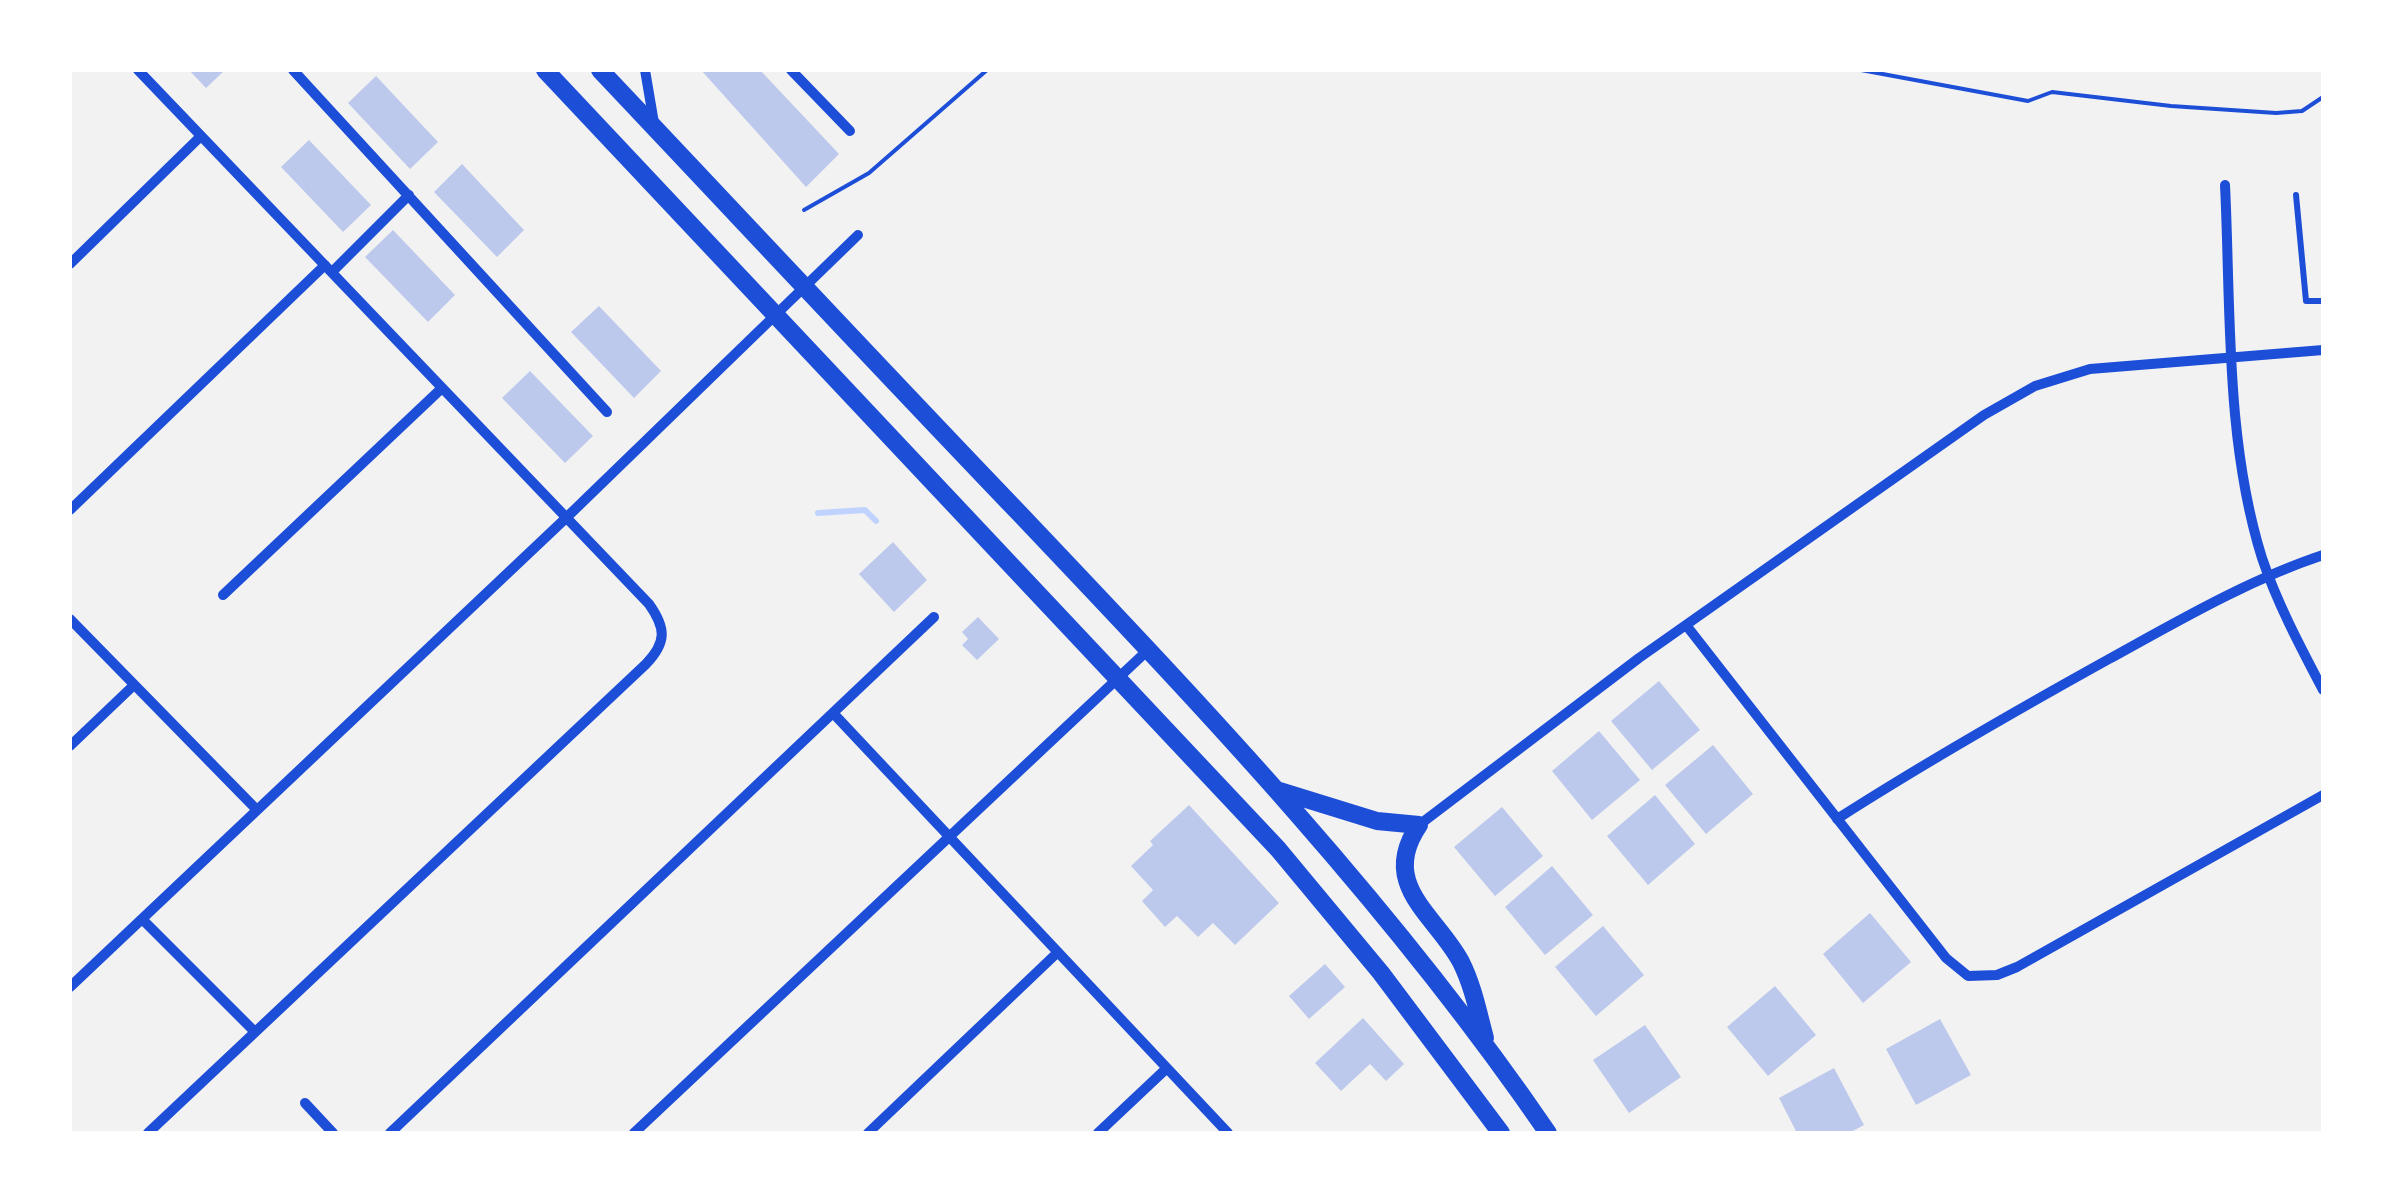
<!DOCTYPE html>
<style>
body{margin:0}
#map{position:relative;width:2393px;height:1203px;overflow:hidden;background:#f2f2f2;font-family:"Times New Roman",serif}
canvas{display:block}
.frame{position:absolute;inset:0;border:72px solid #fff;pointer-events:none}
</style>
<div id="map">
<canvas width="2393" height="1203"></canvas>
<div class="frame"></div>
</div>
<script>
const ctx = document.querySelector('canvas').getContext('2d');
ctx.lineJoin = 'round';
function trace(path, color, width, dash) { ctx.strokeStyle = color; ctx.lineWidth = width; ctx.lineCap = dash ? 'butt' : 'round'; ctx.setLineDash(dash || []); ctx.stroke(path); }
function fillPath(path, color) { ctx.fillStyle = color; ctx.fill(path, 'evenodd'); }
trace(new Path2D(`
 M818,513L865,510L876,521`), '#bfd3fe', 6);
fillPath(new Path2D(`
 M189,70H225L206,88Z
 M701,70H760L839,154L806,187Z
 M376,76L438,142L410,169L348,103Z
 M309,140L371,205L343,232L281,167Z
 M462,164L524,230L497,257L434,192Z
 M393,230L455,295L428,322L365,257Z
 M599,306L661,371L634,398L571,332Z
 M530,371L593,436L565,463L502,398Z
 M893,542L927,580L894,612L859,574Z
 M978,617L999,639L977,660L962,645L968,639L962,632Z
 M1659,681L1700,730L1652,770L1611,721Z
 M1599,731L1640,780L1592,820L1552,771Z
 M1713,745L1753,794L1706,834L1665,785Z
 M1655,795L1695,844L1648,885L1607,836Z
 M1189,805L1279,903L1235,945L1213,923L1198,937L1177,916L1165,927L1142,901L1153,890L1131,866L1153,845L1150,841Z
 M1502,807L1543,856L1495,896L1454,847Z
 M1552,866L1593,915L1545,955L1505,907Z
 M1870,913L1911,962L1863,1003L1823,954Z
 M1603,926L1644,975L1596,1016L1555,967Z
 M1325,964L1345,987L1309,1019L1289,996Z
 M1775,986L1816,1035L1768,1076L1727,1027Z
 M1363,1018L1404,1064L1386,1081L1370,1064L1341,1091L1315,1063Z
 M1940,1019L1971,1075L1916,1105L1886,1049Z
 M1645,1025L1681,1077L1629,1113L1593,1060Z
 M1834,1068L1864,1125L1849,1133H1797L1779,1098Z`), '#bdc9ec');
trace(new Path2D(`
 M1861,70L2028,101L2052,92L2171,106L2276,113L2302,111L2323,97
 M804,210L869,173L987,70`), '#1d4ed8', 4);
trace(new Path2D(`
 M2296,195L2306,301H2323`), '#1d4ed8', 6);
trace(new Path2D(`
 M138,70L649,604C666,628 667,642 646,664L148,1133
 M293,70L607,412
 M645,70L654,123
 M791,70L850,131
 M2225,185C2231,308 2225,440 2262,558C2277,603 2301,648 2323,690
 M70,264L201,136
 M332,272L409,195
 M70,510L325,265
 M223,595L442,388
 M70,619L257,810
 M1686,625L1946,958L1968,976L1997,975L2017,967L2323,795
 M833,713L1228,1133
 M70,746L134,685
 M1837,819C1926,762 2017,710 2109,659C2178,621 2248,580 2323,555
 M1419,825L1639,658L1984,415L2035,386L2090,369L2323,350
 M142,919L255,1032
 M70,987L566,518L858,235
 M305,1103L333,1133
 M390,1133L934,617
 M634,1133L1148,650
 M868,1133L1058,952
 M1098,1133L1167,1068`), '#1d4ed8', 10);
trace(new Path2D(`
 M545,70L1278,849L1381,973L1501,1133
 M600,70C740,218 879,367 1020,514C1207,711 1394,908 1548,1133
 M1280,791L1377,821L1419,825
 M1419,825C1378,885 1436,915 1461,962C1473,986 1478,1012 1485,1038`), '#1d4ed8', 18);
</script>
